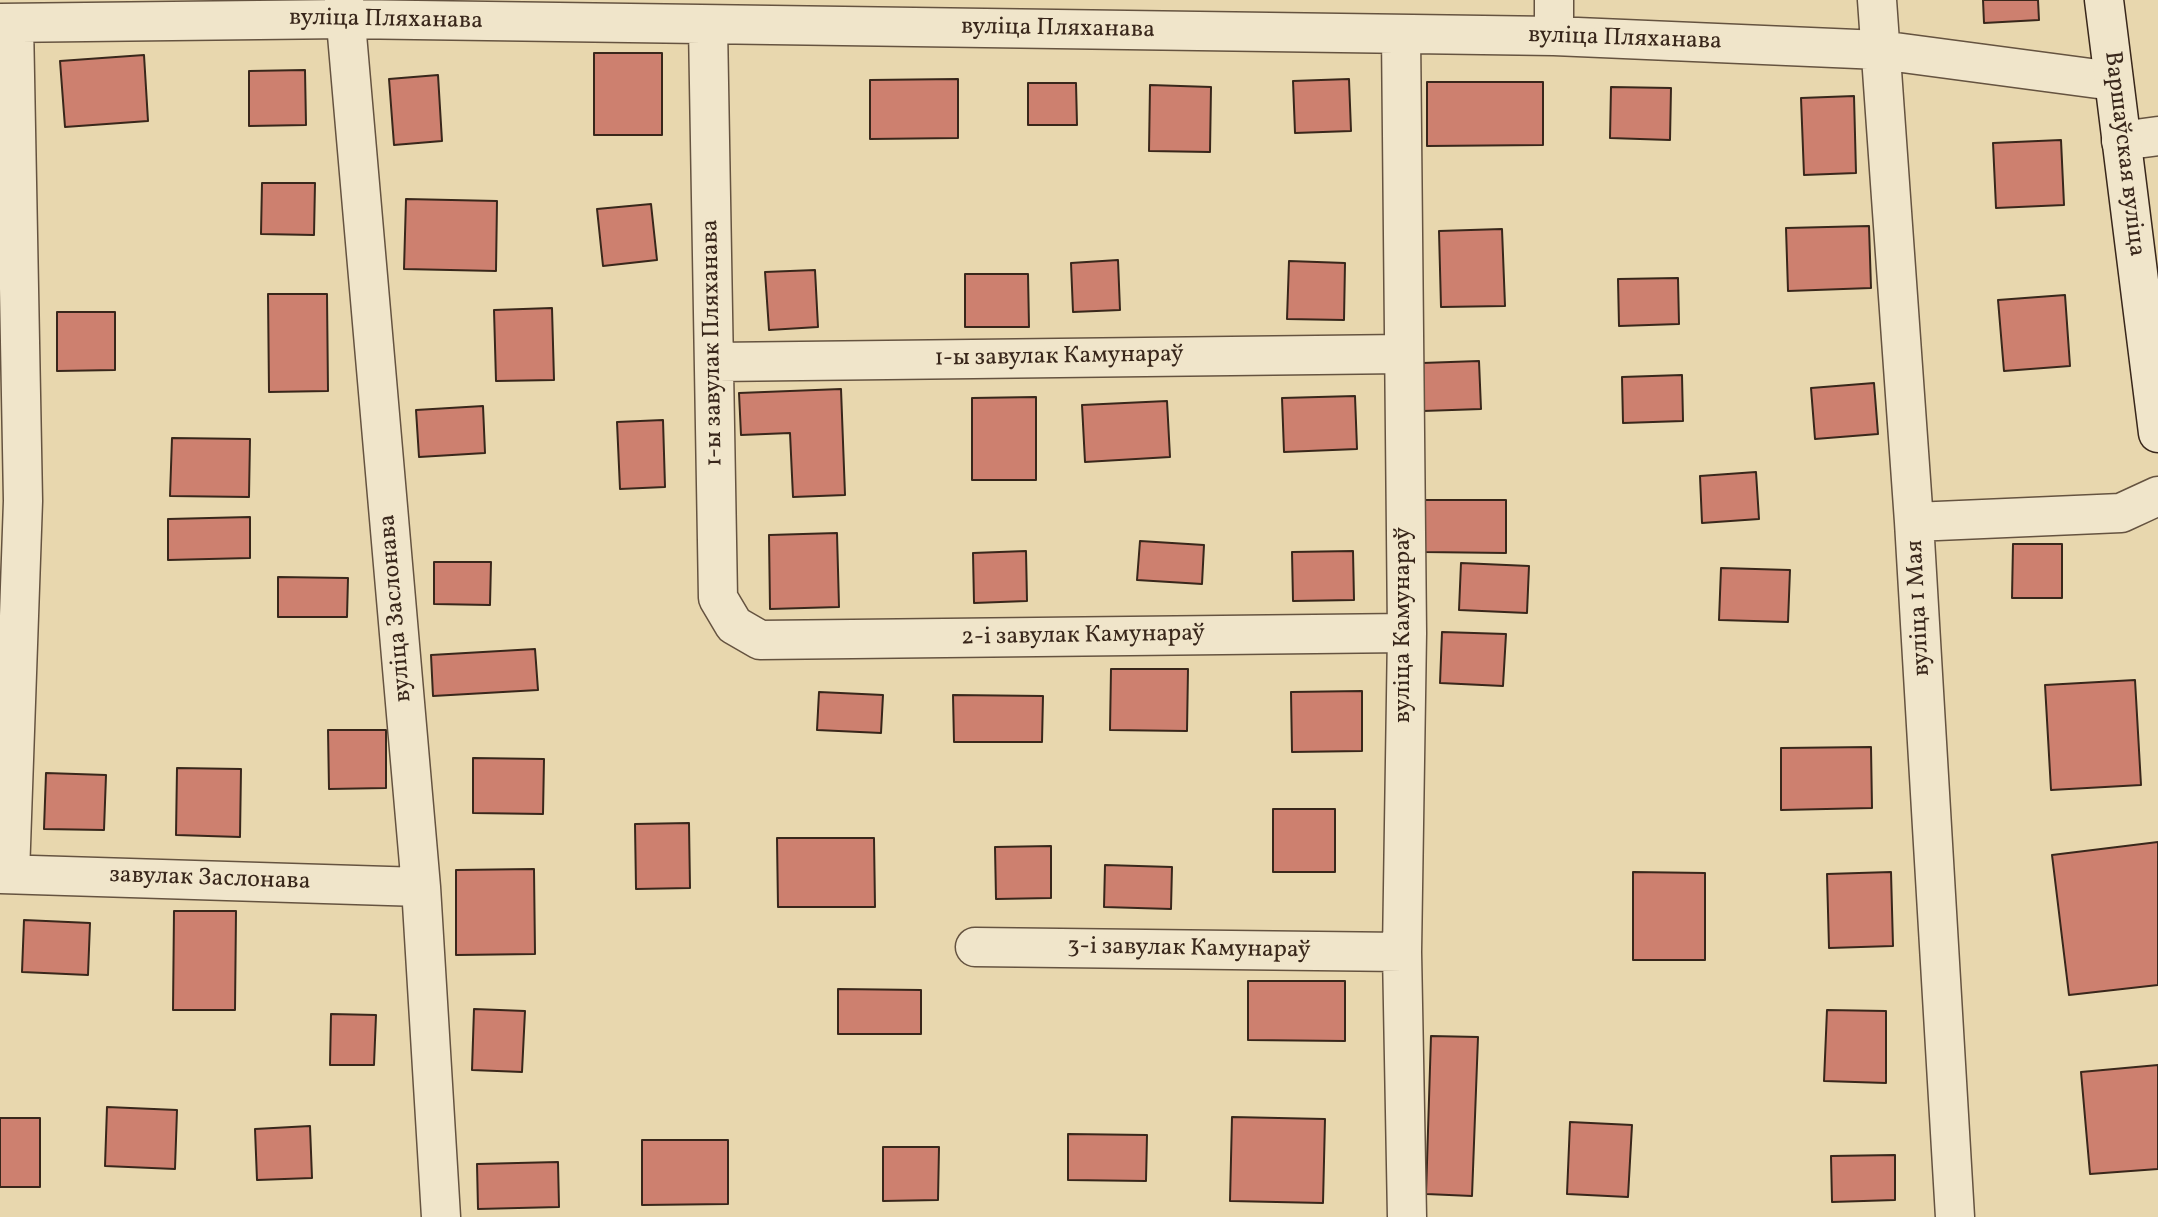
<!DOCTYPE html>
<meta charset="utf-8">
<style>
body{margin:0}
canvas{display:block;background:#e8d7ae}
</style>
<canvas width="2158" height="1217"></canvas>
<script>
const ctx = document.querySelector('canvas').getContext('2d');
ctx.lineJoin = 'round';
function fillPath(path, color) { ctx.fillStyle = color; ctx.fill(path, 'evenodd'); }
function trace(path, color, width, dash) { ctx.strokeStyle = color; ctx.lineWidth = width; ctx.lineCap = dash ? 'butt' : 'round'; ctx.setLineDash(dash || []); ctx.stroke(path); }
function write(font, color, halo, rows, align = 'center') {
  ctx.font = font + ' Vollkorn,serif'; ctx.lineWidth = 7; ctx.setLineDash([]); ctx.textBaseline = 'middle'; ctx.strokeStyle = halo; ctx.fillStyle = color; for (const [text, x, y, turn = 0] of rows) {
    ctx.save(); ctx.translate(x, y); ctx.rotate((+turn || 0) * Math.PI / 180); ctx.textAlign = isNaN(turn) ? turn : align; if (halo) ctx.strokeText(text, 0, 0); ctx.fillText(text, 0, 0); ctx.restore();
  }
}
const building = new Path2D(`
 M1983,0H2038L2039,20L1984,23Z
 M594,53H662V135H594Z
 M144,55L148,121L65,127L60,61Z
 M305,70L306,125L249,126V71Z
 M438,75L442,141L394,145L389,79Z
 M958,79V138L870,139V80Z
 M1349,79L1351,131L1295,133L1293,81Z
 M1427,82H1543V145L1427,146Z
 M1028,83H1076L1077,125H1028Z
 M1150,85L1211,87L1210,152L1149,151Z
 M1611,87L1671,88L1670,140L1610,138Z
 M1854,96L1856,173L1804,175L1801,98Z
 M2061,140L2064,205L1996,208L1993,143Z
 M262,183H315L314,235L261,234Z
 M406,199L497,201L496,271L404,269Z
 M651,204L657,260L603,266L597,209Z
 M1869,226L1871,288L1788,291L1786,228Z
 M1502,229L1505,306L1441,307L1439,231Z
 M1118,260L1120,310L1073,312L1071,263Z
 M1289,261L1345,263L1344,320L1287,319Z
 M815,270L818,327L769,330L765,272Z
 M965,274H1028L1029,327H965Z
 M1678,278L1679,324L1619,326L1618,279Z
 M268,294H327L328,391L269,392Z
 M2065,295L2070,366L2004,371L1998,300Z
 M552,308L554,380L496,381L494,310Z
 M57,312H115V370L57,371Z
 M1479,361L1481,409L1423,411L1422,363Z
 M1682,375L1683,421L1623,423L1622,377Z
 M1874,383L1878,434L1815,439L1811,388Z
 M841,389L845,495L793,497L790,433L741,435L739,393Z
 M1355,396L1357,449L1284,452L1282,398Z
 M1036,397V480H972V398Z
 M1167,401L1170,457L1085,462L1082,405Z
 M483,406L485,453L419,457L416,410Z
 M663,420L665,487L620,489L617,422Z
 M172,438L250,439L249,497L170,496Z
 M1756,472L1759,519L1702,523L1700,476Z
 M1424,500H1506V553L1423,552Z
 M250,517V558L168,560V519Z
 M837,533L839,607L770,609L769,535Z
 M1140,541L1204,545L1202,584L1137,580Z
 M2013,544H2062V598H2012Z
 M1026,551L1027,601L974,603L973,553Z
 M1353,551L1354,600L1293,601L1292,552Z
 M434,562H491L490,605L434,604Z
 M1461,563L1529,566L1527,613L1459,610Z
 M1721,568L1790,570L1788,622L1719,620Z
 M278,577L348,578L347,617H278Z
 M1442,632L1506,634L1503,686L1440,683Z
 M535,649L538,690L433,696L431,655Z
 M1111,669H1188L1187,731L1110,730Z
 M2135,680L2141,785L2051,790L2045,685Z
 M1362,691V751L1292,752L1291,692Z
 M819,692L883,695L881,733L817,730Z
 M953,695L1043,696L1042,742H954Z
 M328,730H386V788L329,789Z
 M1871,747L1872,808L1781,810V748Z
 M473,758L544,759L543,814L473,813Z
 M177,768L241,769L240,837L176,835Z
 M46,773L106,775L104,830L44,829Z
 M1273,809H1335V872H1273Z
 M689,823L690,888L636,889L635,824Z
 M777,838H874L875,907H778Z
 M2158,842V985L2069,995L2052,855Z
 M1051,846V898L996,899L995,847Z
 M1105,865L1172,867L1171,909L1104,907Z
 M534,869L535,954L456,955V870Z
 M1633,872L1705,873V960H1633Z
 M1891,872L1893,946L1829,948L1827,874Z
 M174,911H236L235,1010H173Z
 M24,920L90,923L88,975L22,972Z
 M1248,981H1345V1041L1248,1040Z
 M838,989L921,990V1034H838Z
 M474,1009L525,1011L522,1072L472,1070Z
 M1827,1010L1886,1011V1083L1824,1081Z
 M331,1014L376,1015L374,1065H330Z
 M1431,1036L1478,1037L1472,1196L1426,1194Z
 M2158,1065V1169L2090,1174L2081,1072Z
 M107,1107L177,1110L175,1169L105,1166Z
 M1232,1117L1325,1119L1323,1203L1230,1201Z
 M0,1118H40V1187H0Z
 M1570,1122L1632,1125L1628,1197L1567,1194Z
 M310,1126L312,1178L257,1180L255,1129Z
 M1068,1134L1147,1135L1146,1181L1068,1180Z
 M642,1140H728V1204L642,1205Z
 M883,1147H939L938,1200L883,1201Z
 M1895,1155V1200L1832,1202L1831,1156Z
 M558,1162L559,1207L478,1209L477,1164Z`);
fillPath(building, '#cd806f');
trace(building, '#39271b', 2);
const street = new Path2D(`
 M344,0L421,887L441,1217
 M1877,0L1914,522L1955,1217
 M0,23L345,19L1554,36L1880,50L2113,81
 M708,26L718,598L734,625L760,640L1407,633
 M1401,34L1407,633L1402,952L1407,1217
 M1554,36V0
 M2121,141L2158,136
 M715,362L1403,354
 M1914,522L2121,513L2158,496
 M0,874L421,887
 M10,874L23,501L14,23
 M975,947L1402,952`);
const secondary = new Path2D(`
 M2104,0L2158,433`);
trace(street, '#655340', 41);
trace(secondary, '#39271b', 41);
trace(street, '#f0e5ca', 38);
trace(secondary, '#f0e5ca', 38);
write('24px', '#39271b', '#f0e5ca', [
 ["вуліца Пляханава",386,21,1],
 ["вуліца Пляханава",1058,30,1],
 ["вуліца Пляханава",1625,40,2],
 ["Варшаўская вуліца",2123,154,83],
 ["1-ы завулак Пляханава",714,343,-91],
 ["1-ы завулак Камунараў",1059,358,-1],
 ["вуліца Заслонава",397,608,-95],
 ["вуліца 1 Мая",1920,608,-93],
 ["вуліца Камунараў",1405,625,-90],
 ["2-і завулак Камунараў",1083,637,-1],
 ["завулак Заслонава",210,880,2],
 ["3-і завулак Камунараў",1189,950,1]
]);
</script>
